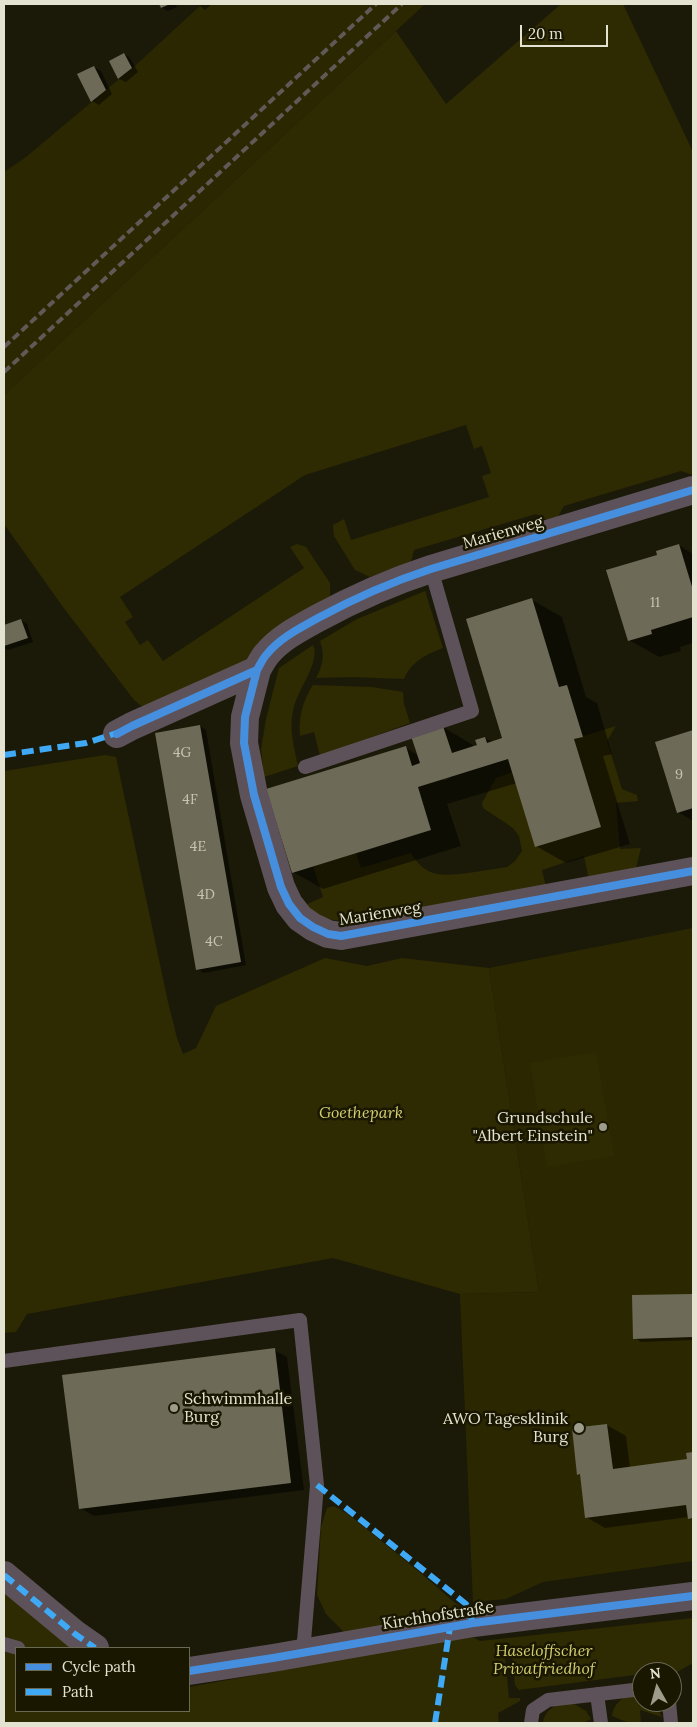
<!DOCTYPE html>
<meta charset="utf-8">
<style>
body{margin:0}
#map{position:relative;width:697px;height:1727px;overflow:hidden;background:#1b1a09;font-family:Lora,serif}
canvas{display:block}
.frame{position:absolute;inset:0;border:5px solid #e4e3d1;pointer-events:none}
.legend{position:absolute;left:15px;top:1647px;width:175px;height:65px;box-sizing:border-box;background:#191700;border:1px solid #6a6954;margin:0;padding:6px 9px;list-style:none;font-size:15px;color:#e4e3d1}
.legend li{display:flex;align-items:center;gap:10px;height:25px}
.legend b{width:25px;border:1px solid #6a6954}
.north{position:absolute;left:632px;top:1662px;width:50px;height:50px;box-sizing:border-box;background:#191700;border:1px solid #6a6954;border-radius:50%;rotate:353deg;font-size:14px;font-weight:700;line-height:20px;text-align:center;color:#e4e3d1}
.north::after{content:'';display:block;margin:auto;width:18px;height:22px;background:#9e9d8b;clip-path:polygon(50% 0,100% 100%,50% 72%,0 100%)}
.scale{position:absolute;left:520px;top:25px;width:88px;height:22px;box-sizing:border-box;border:2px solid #e4e3d1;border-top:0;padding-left:6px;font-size:15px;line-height:18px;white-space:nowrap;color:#e4e3d1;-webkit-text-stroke:4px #191700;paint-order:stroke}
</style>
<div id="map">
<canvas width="697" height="1727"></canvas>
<div class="frame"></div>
<ul class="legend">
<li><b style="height:6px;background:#468fdf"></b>Cycle path</li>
<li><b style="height:6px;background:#3fa9f5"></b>Path</li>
</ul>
<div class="north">N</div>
<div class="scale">20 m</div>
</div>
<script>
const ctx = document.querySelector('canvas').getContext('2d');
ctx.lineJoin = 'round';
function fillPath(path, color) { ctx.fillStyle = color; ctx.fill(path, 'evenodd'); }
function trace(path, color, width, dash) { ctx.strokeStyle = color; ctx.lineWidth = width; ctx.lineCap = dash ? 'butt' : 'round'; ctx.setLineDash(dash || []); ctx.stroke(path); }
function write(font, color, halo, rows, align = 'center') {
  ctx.font = font + ' Lora,serif'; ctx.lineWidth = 5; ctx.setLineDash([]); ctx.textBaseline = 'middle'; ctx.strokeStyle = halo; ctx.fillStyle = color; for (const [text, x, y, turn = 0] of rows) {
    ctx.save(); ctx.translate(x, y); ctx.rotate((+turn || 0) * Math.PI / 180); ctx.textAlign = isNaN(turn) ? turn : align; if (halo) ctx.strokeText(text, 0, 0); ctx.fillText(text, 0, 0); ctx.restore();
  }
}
fillPath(new Path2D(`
 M202,4H425L4,395V172L26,157L136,65Z
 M693,928V1561L543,1582L506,1599L473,1602L460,1294L539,1292L489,968Z`), '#2b2801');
fillPath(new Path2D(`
 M561,4H623L693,152V475L681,471L564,506L556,520L551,522L536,514L414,550L411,562L370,577L355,570L334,536L333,525L344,519L351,540L489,497L482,476L491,473L482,446L474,449L466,425L305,475L120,597L133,617L125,622L140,645L148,640L163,661L304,568L290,547L297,544L306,547L330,583V600L250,659L147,707L140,705L134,700L63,607L4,524V395L396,31L446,104Z
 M425,591L443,648C425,655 412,661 404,679L352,677L316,678C323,665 325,655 320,641L357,619Z
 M313,645C321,663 296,691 293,711C289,730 294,747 298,766L264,777L261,749L266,719L279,668Z
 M313,685L372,687L403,692L404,704L410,723L320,756L314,732L300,736C298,718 303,700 313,685Z
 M616,726L607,741L622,789L637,795L638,801L616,803L620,849L641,848L635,872L589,880L584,856L542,870L546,887L360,919C331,922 329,922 305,905L323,897L313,866L356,853L361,868L411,853C426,878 442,876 468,873C481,871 494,869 507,867L515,861L522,851L519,836L513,828L483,808L482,803L496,778L512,772L601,827L574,739Z
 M105,755L116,757L168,1002L177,1038L183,1054L196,1048L216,1006L325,958L367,966L402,958L489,968L539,1292L460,1294L333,1258L27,1314L16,1332L4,1333V771Z
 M596,1052L614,1156L547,1167L530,1063Z
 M334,1506L348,1514C381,1541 415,1567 447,1596C453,1602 462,1606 465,1614L347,1635L326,1614L317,1595L321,1527L327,1508Z
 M4,1593L71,1648H16V1711H189V1687L471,1636L480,1641L693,1618V1663L672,1675V1672H642V1674L519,1690L515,1685L512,1656L505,1657L509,1698H520V1701L498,1713L499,1723H4Z
 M627,1695H642V1702H654L662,1717L640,1710L641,1723H629L612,1716C613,1706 619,1701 627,1695Z
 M571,1702L586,1711L591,1719L584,1723H543C545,1708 557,1704 571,1702Z`), '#2e2a01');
fillPath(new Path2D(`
 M160,4H175L177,7L168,11L162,8Z
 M198,4H212L205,10Z
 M124,54L130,58L138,72L126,82L119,79L110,62Z
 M94,67L101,71L112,94L99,105L92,101L79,75Z
 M679,545L693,554V643L680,647L681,651L659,657L629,640Z
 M532,600L562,617L586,697L597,703L612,754L603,756L630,844L566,863L536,846L517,783L447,804L461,846L323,889L293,872L406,748L418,755L443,727L473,745L474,748L485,738L493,742L503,739ZM446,777H451L446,780H441Z
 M21,620L27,624L33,642L8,650L4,648V627Z
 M200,726L206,730L246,965L204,973L197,969Z
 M693,731V821L678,812L657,742Z
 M693,1295V1340L641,1342L635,1338L634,1296Z
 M274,1350L287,1357L304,1490L94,1516L80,1508Z
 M607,1425L626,1436L630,1468L689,1460L688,1454L693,1453V1521L689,1517L605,1528L586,1517L581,1475L578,1474L573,1429Z`), '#0007');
fillPath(new Path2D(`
 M159,4H170L161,8Z
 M124,53L132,68L118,79L109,61Z
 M94,66L106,90L91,102L77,74Z
 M679,544L693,590V617L651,630L652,634L628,641L606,570L657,555L656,551Z
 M532,598L559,687L567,685L583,737L574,739L601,827L535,847L508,759L418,787L431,830L292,873L266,789L406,746L412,766L420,763L411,736L443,726L452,753L477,745L475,740L485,737L487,743L502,738L466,619Z
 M21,619L28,638L4,646V625Z
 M200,725L241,962L196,970L155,733Z
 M693,730V808L677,813L655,742Z
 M693,1294V1337L633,1339L632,1295Z
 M275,1348L291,1483L79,1509L62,1375Z
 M607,1424L613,1469L687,1459L686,1453L693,1452V1518L688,1519L686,1505L585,1518L580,1474L577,1475L572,1428Z`), '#6d6b57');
trace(new Path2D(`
 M305,767L472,711L431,569
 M4,1361L300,1320L317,1485L303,1653
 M4,1644L18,1648
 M597,1694L601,1723
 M669,1702L671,1723
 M531,1723L533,1710L548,1700L642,1689`), '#5d5259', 14);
trace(new Path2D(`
 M257,670L245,717L244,743L254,795L281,887L289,904L300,918L313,927L328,934L341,936L693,871
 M117,734L132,726L257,670C260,665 263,658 267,654C280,638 300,628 318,618C355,598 391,582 431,569L693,490
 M4,1575L75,1634L95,1648
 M189,1671L273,1658L473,1623L693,1596`), '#5d5259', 28);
trace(new Path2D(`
 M4,347L376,4
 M4,372L402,4`), '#605957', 4, [8, 4]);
trace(new Path2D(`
 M4,755L86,743L120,732
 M317,1485L466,1604L473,1623
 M4,1575L75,1634L95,1648
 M435,1723L450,1627H448`), '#3fa9f5', 6, [12, 6]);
trace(new Path2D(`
 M257,670L245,717L244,743L254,795L281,887L289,904L300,918L313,927L328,934L341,936L693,871
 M117,734L132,726L257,670C260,665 263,658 267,654C280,638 300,628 318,618C355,598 391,582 431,569L693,490
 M189,1671L273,1658L473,1623L693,1596`), '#468fdf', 8);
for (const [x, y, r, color] of [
 [603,1127,5,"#9e9d8b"],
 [174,1408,5,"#9e9d8b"],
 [579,1428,6,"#9e9d8b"]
]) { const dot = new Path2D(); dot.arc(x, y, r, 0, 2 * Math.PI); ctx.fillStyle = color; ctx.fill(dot); trace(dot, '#191700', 2); }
write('14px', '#c6c5b2', null, [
 ["11",655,603],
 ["4G",182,753],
 ["9",679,775],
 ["4F",190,800],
 ["4E",198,847],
 ["4D",206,895],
 ["4C",214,942]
]);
write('16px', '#e4e3d1', '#191700', [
 ["Marienweg",503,533,-16],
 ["Marienweg",380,914,-9],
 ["Kirchhofstraße",438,1616,-9]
]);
write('italic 16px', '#d4ce6f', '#191700', [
 ["Goethepark",361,1113],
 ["Haseloffscher",544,1651],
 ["Privatfriedhof",544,1669]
]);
write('16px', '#e4e3d1', '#191700', [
 ["Grundschule",593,1118],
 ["\"Albert Einstein\"",593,1136],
 ["Schwimmhalle",184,1399,"left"],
 ["Burg",184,1417,"left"],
 ["AWO Tagesklinik",568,1419],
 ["Burg",568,1437]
], 'right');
</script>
